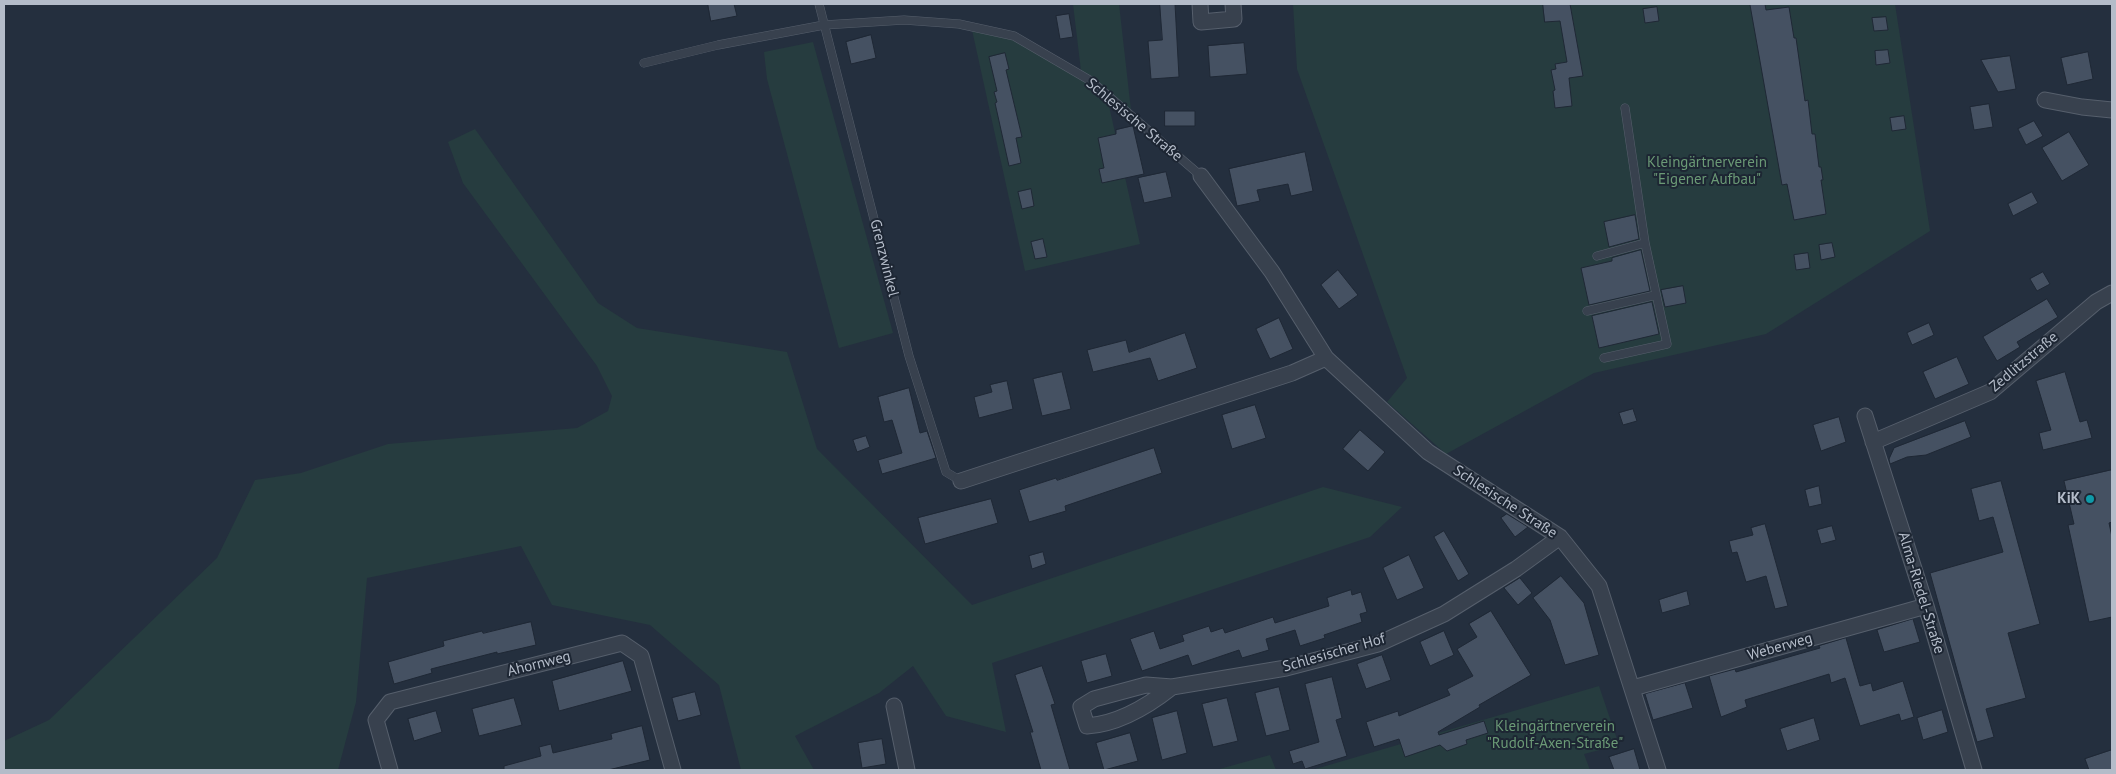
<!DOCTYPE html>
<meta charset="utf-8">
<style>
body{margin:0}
#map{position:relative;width:2116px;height:774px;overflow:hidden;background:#242f3e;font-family:"PT Sans",sans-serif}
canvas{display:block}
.frame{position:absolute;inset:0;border:5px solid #b4bcc9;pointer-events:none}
</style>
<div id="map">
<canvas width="2116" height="774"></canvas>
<div class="frame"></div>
</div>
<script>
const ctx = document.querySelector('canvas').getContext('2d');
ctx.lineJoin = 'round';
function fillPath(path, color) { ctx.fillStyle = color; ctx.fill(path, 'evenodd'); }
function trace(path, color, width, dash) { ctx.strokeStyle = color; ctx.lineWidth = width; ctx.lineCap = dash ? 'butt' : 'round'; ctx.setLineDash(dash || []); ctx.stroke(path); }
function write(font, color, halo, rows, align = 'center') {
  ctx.font = font + ' "PT Sans",sans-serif'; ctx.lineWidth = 4; ctx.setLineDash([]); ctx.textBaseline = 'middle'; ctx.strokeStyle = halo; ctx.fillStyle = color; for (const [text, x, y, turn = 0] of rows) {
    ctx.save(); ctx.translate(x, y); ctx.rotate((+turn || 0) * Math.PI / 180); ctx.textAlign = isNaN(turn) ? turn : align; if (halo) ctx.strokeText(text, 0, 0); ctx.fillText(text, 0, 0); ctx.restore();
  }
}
fillPath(new Path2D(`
 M1073,4H1119L1131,110L1094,79L1081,71Z
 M1293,4H1895L1930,231L1766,334L1594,373L1446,454L1387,402L1407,378L1297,69Z
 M972,30L1011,39L1090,84L1107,97L1140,244L1025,271Z
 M813,42L893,333L839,348L767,79L764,52Z
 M475,129L598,303L637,328L787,352L817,449L972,605L1323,487L1402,507L1370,537L992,663L1006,732L946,716L913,666L879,693L795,736L814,770H741L719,685L650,625L552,605L521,546L367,578L356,702L338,770H4V741L49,720L217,558L255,480L301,473L388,444L577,428L608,411L612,396L597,366L463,183L448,142Z
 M1599,686L1619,745L1584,754L1590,770H1312Z
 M1270,755L1276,770H1216Z`), '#263c3f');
const building = new Path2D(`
 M708,4H734L737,16L711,21Z
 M1160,4H1175L1179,77L1151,79L1148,41L1162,40Z
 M1543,4H1570L1583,76L1569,78L1572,106L1555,108L1553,91L1555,90L1551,70L1556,69L1555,64L1567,62L1560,21L1545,22Z
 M1765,4L1766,10L1789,7L1794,38H1796L1805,101L1808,100L1812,134H1815L1819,167H1821L1823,180H1821L1826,214L1794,220L1787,184L1782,185L1750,5Z
 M1657,7L1659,21L1645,23L1643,9Z
 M1069,14L1073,37L1060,39L1056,16Z
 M1886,17L1888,30L1874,31L1872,18Z
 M871,35L876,58L851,64L846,42Z
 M1244,43L1247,74L1210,77L1208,46Z
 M1888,50L1890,63L1876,65L1875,51Z
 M2088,52L2093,79L2067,85L2061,58Z
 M1005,53L1009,69L1006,70L1022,137L1016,138L1021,163L1009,166L995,103L997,102L994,92L997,91L989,57Z
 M2010,56L2016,89L1998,92L1981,60Z
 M1989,104L1993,127L1974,130L1970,107Z
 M1165,111H1195V126H1165Z
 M1904,116L1906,129L1892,131L1890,118Z
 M2034,121L2043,136L2026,145L2018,129Z
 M1133,126L1144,174L1102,183L1099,169L1104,168L1098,138L1116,134V130Z
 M2069,132L2089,165L2062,181L2042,148Z
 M1305,152L1313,191L1291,196L1288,184L1257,190L1260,201L1237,206L1229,169Z
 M1166,172L1172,197L1144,203L1138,178Z
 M1031,189L1034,206L1022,209L1018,192Z
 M2032,192L2038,203L2013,216L2008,204Z
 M1635,215L1639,239L1609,247L1604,222Z
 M1043,239L1047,257L1035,259L1031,242Z
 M1832,243L1835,257L1821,260L1819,245Z
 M1641,250L1650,291L1589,305L1581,268L1612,261V258Z
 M1808,253L1810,268L1796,270L1794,255Z
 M1338,270L1358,295L1339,309L1321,285Z
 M2043,272L2050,284L2037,291L2030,279Z
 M1683,286L1686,303L1665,307L1661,290Z
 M2047,299L2058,317L2017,342L2020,347L1997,361L1983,337Z
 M1652,302L1659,334L1599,348L1592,316Z
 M1279,318L1293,349L1270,359L1256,329Z
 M1929,323L1934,335L1912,345L1907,333Z
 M1185,333L1197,368L1158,381L1150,358L1093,372L1087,350L1126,340L1129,352Z
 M1957,357L1969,384L1935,399L1923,372Z
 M1062,372L1071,409L1042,416L1033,379Z
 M2065,372L2080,422L2087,420L2092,438L2043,450L2039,433L2051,430L2036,381Z
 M1007,381L1013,409L979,418L974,397L992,392L990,385Z
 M909,388L920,433L927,431L936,458L882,474L878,460L902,453L892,420L884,422L878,397Z
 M1255,405L1266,438L1232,449L1222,415Z
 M1633,409L1637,421L1623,425L1619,413Z
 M1839,417L1846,442L1821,451L1813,425Z
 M1965,421L1971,437L1926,455L1907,457L1890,464L1889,459L1894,448Z
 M1360,430L1385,452L1368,471L1343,449Z
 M866,436L870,447L857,452L853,440Z
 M1154,448L1162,473L1065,506L1066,511L1029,522L1019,490L1056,478L1057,480Z
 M2112,470V522L2109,523L2112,537V617L2089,622L2068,525L2074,524L2064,481Z
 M2001,481L2040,624L2008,633L2026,698L1986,709L1994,737L1977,742L1930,573L2003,552L1993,517L1979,521L1971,489Z
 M1819,486L1822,504L1809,507L1805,490Z
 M991,499L998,523L925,544L918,518Z
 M1507,514L1528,527L1515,537L1501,518Z
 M1765,524L1788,606L1775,609L1766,576L1746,582L1737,552L1732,553L1729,541L1753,535L1751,528Z
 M1832,526L1836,540L1821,544L1817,530Z
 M1444,531L1469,574L1458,581L1434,537Z
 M1043,552L1046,564L1032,569L1029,556Z
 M1409,555L1424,588L1397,600L1383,568Z
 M1561,576L1584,603L1599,655L1565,665L1550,620L1533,598Z
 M1520,578L1532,593L1518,605L1504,588Z
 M1351,590L1352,595L1361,592L1367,612L1360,614L1362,622L1324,635L1325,638L1300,646L1295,630L1266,639L1269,650L1242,658L1239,650L1192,666L1188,655L1142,671L1130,639L1154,631L1160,649L1184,641L1182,635L1209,626L1211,632L1223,628L1225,633L1273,617L1275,623L1329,606L1327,598Z
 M1687,591L1690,605L1662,613L1659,600Z
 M1491,611L1531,675L1479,705L1480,707L1438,732L1439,735L1484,721L1488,733L1466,740L1467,744L1447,751L1440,745L1405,757L1399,739L1374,747L1366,722L1398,711L1399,716L1450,695L1447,689L1473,676L1457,649L1477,637L1469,624Z
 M1913,619L1920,642L1884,652L1877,630Z
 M531,622L536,645L497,654V652L431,669L432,673L394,684L388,662L444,646L443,641L482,631L483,633Z
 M1444,631L1454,655L1430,666L1420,642Z
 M1846,638L1860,686L1871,683L1873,691L1903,681L1914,717L1901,721L1899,714L1860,726L1845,678L1831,683L1829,674L1745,700L1747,707L1721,717L1709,676L1735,669L1736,672L1820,648L1819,646Z
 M1106,654L1112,676L1087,683L1081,661Z
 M1382,655L1391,680L1366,689L1357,664Z
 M623,661L632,691L559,711L552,681Z
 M1042,666L1055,704L1051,705L1070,770H1041L1030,732H1033L1015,675Z
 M1332,677L1342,718L1336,720L1347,756L1305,769L1302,761L1293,764L1289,751L1319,742L1305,684Z
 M1685,683L1693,708L1653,720L1645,694Z
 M1279,687L1290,730L1266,736L1255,693Z
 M695,692L701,715L678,721L672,698Z
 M514,698L522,725L479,736L472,709Z
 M1227,698L1238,741L1213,747L1202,704Z
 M1942,710L1948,732L1923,740L1917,718Z
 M436,711L442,732L414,741L408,719Z
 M1177,711L1187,753L1162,760L1152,718Z
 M1814,718L1820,740L1787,751L1780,729Z
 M642,726L650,760L608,770H504V766L541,756L539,747L551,744L553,753L612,739L611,734Z
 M1130,733L1138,761L1104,770L1096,743Z
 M882,739L886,764L862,768L858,743Z
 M1634,749L1640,770H1614L1609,757Z
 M2112,750V770H2089L2085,759Z`);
fillPath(building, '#455162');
trace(building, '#1f2835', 1);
const lane = new Path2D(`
 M819,4L909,356L946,472L961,481
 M644,63L718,45L824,25L904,20L959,24L1014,36L1091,81L1201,176
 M1597,256L1645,243
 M1587,311L1656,295
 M1604,358L1667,344L1645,243L1625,108`);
const street = new Path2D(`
 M1200,4L1201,22L1234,19L1233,4
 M2045,100L2082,107L2112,110
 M1201,176L1272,272L1326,358
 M1865,416L1926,606L1974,770
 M1873,442L1990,392L2096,302L2112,293
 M961,481L1292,373L1326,358L1428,452L1560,537L1599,586L1658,770
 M1172,687C1148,706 1118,724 1087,726L1081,707L1094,699L1146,685L1172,687L1286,668L1378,644L1444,614L1516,569L1560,537
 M1633,688L1926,606
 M894,706L907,770
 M390,770L376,720L390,702L622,643L641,656L673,770`);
trace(lane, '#565f6c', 9);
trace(street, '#565f6c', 17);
trace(lane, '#38414e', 8);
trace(street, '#38414e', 15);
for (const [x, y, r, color] of [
 [2090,499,5,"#0f9aa8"]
]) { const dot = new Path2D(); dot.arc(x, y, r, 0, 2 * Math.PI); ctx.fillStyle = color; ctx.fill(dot); trace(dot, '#1d2633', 2); }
write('15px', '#b4bcc9', '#1d2633', [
 ["Schlesische Straße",1134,120,40],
 ["Grenzwinkel",884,258,76],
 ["Zedlitzstraße",2024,362,-40],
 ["Schlesische Straße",1505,502,33],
 ["Alma-Riedel-Straße",1921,593,73],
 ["Weberweg",1780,647,-16],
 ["Schlesischer Hof",1334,653,-16],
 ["Ahornweg",539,664,-14]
]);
write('15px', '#6b9a76', '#1d2633', [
 ["Kleingärtnerverein",1707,163],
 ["\"Eigener Aufbau\"",1707,180],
 ["Kleingärtnerverein",1555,727],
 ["\"Rudolf-Axen-Straße\"",1555,744]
]);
write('bold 15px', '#b4bcc9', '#1d2633', [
 ["KiK",2080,499]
], 'right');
</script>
